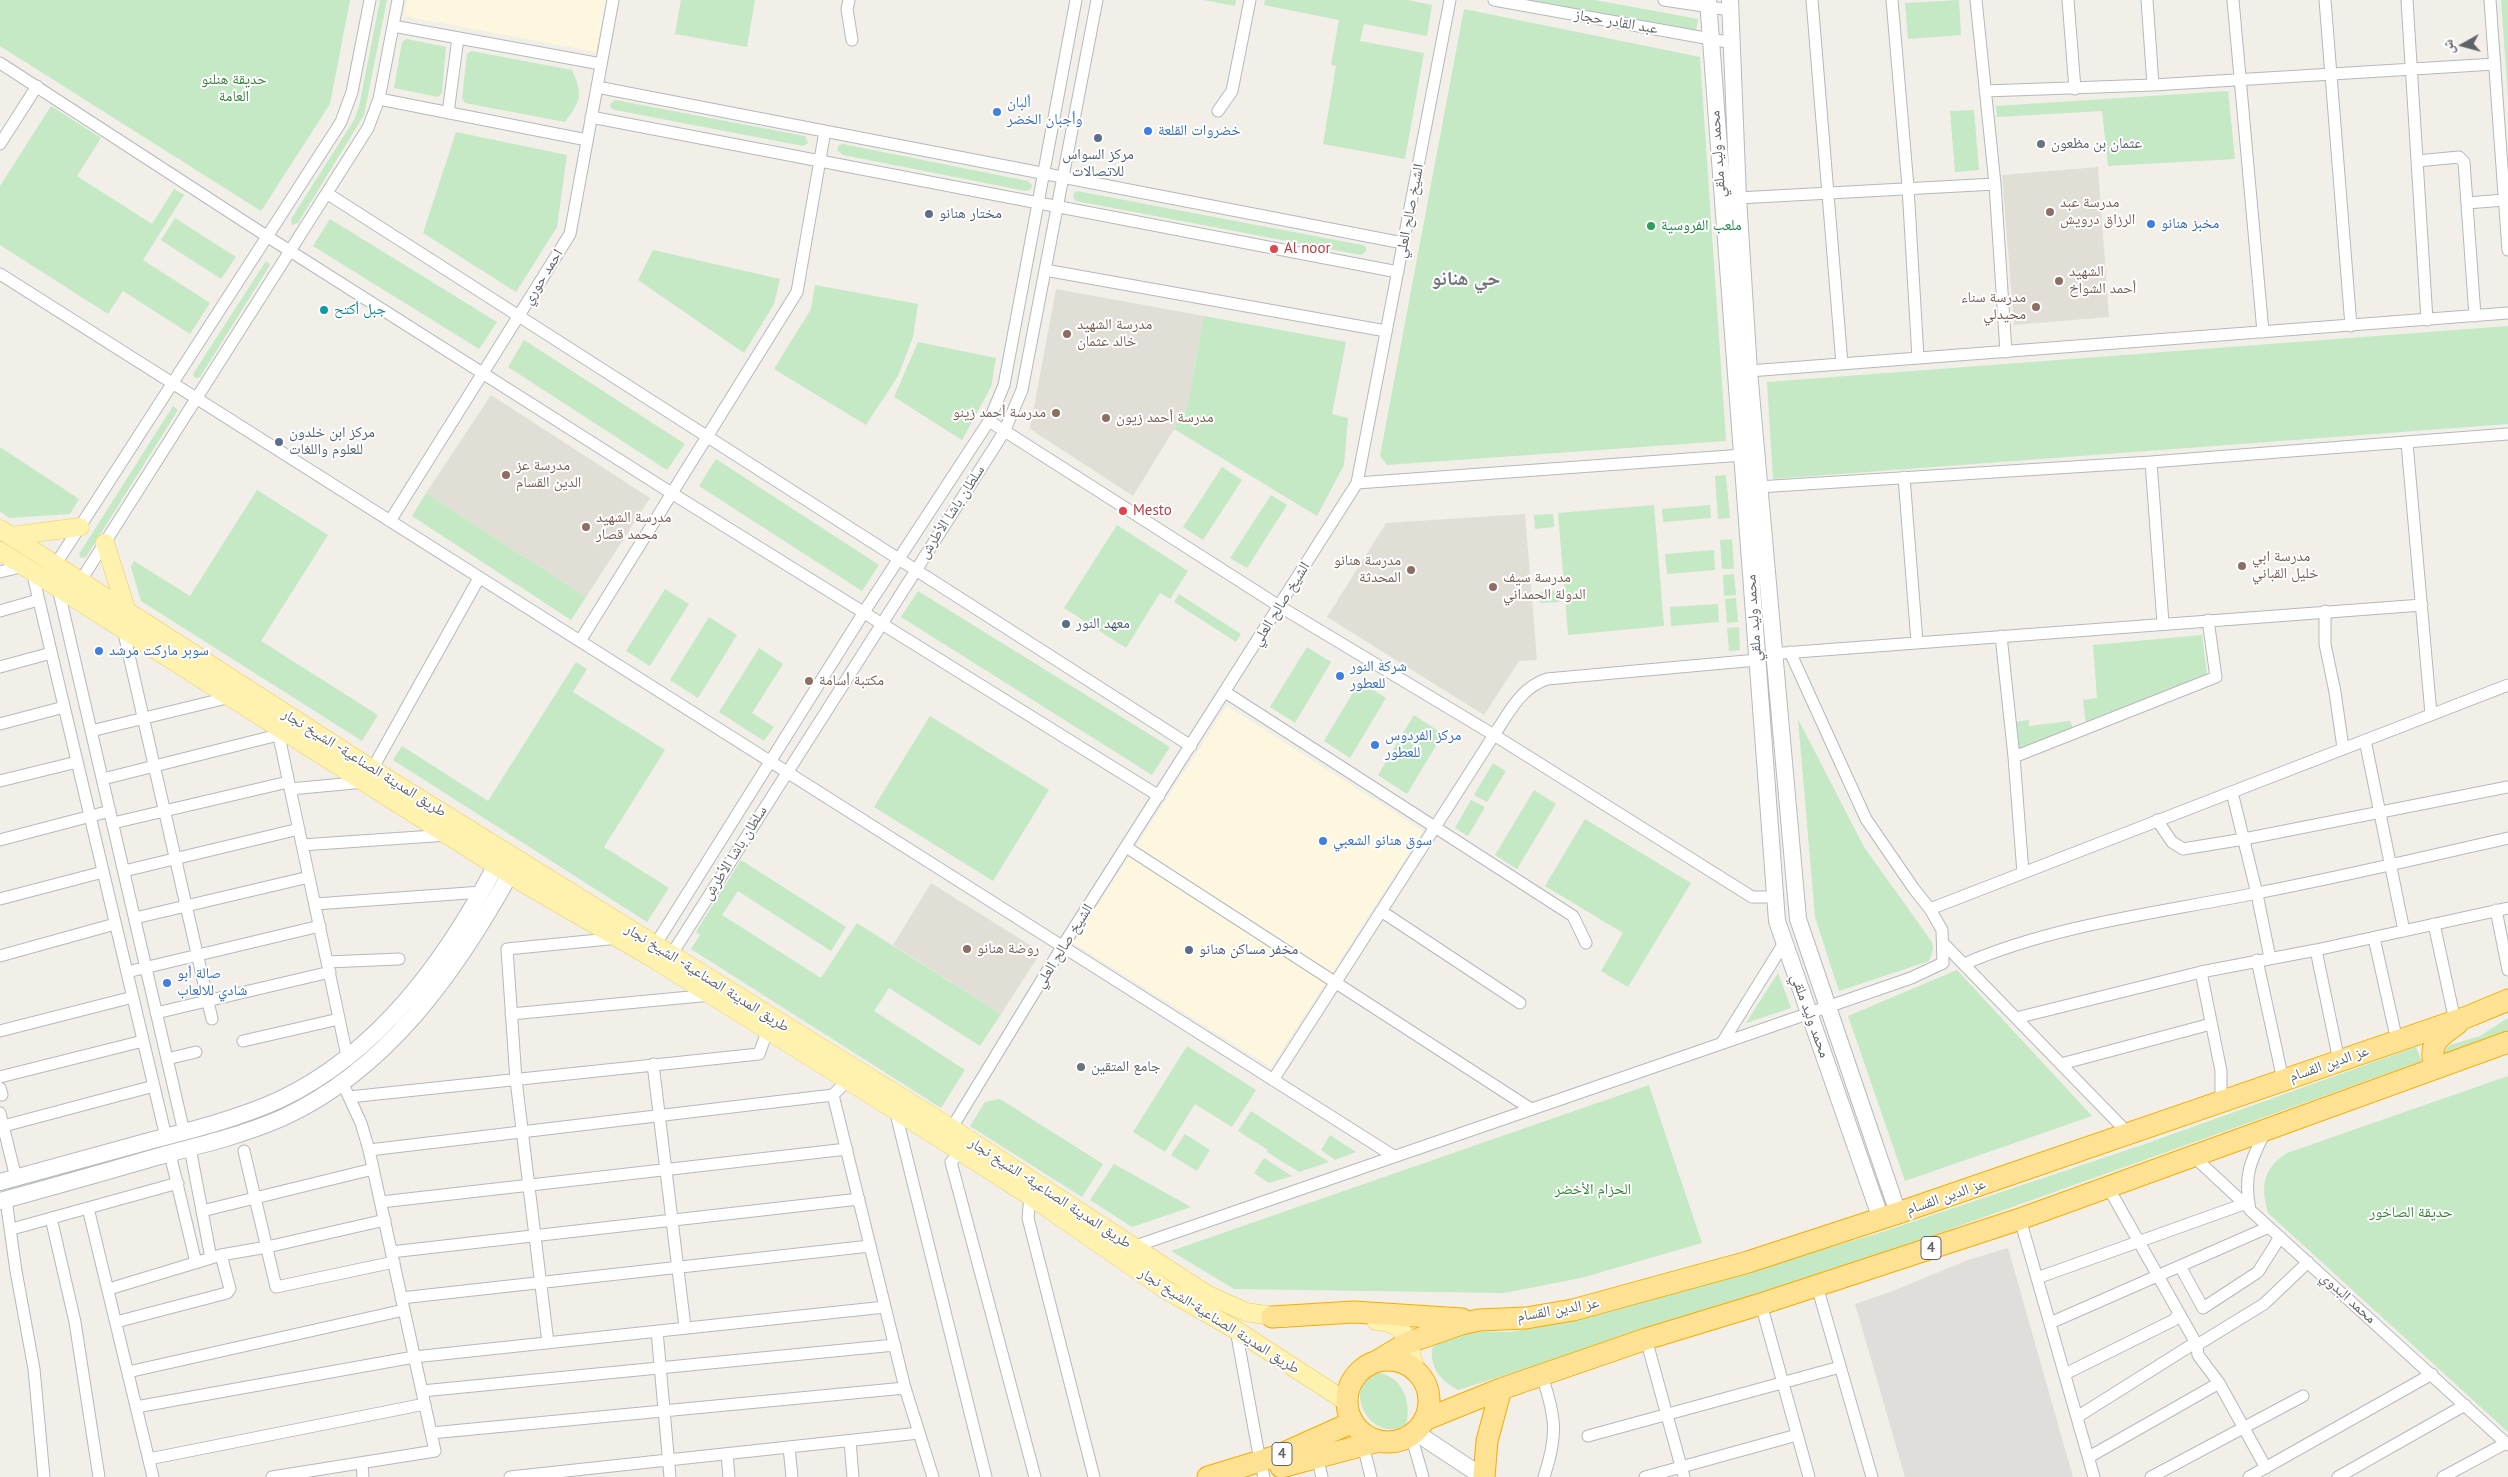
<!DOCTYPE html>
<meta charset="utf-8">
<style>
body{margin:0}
#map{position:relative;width:2508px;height:1477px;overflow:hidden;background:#f1efe8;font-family:"PT Sans","Noto Naskh Arabic",sans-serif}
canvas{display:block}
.north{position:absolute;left:2438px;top:20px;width:50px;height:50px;-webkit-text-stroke:4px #fff;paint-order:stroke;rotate:263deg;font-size:14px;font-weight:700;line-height:20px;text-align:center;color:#5f6368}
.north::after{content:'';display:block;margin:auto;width:18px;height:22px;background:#5f6368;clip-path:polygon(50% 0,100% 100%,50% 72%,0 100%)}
</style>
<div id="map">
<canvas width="2508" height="1477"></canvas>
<div class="north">ش</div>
</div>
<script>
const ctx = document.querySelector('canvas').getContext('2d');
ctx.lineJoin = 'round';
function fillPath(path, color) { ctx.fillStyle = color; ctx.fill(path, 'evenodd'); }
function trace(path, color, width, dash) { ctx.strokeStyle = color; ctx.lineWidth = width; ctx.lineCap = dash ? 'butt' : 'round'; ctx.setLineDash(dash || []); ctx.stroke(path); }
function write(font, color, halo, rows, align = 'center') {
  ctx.font = font + ' "PT Sans","Noto Naskh Arabic",sans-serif'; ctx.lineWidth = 4; ctx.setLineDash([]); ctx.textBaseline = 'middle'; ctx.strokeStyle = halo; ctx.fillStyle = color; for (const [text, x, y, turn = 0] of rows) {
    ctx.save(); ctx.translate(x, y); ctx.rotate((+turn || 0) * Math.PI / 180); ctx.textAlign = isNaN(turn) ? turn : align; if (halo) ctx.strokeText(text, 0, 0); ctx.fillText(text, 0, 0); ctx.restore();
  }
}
fillPath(new Path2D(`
 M407,0H606L596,52L404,16Z
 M1227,706L1423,831L1271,1067L1073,943Z`), '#fef7e0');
fillPath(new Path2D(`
 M2008,1248L2073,1477H1905L1855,1304L1893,1291L1968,1260Z`), '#e0deda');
fillPath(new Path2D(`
 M2098,167L2109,317L2014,325L2002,175Z
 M1056,289L1204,316L1187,408L1133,496L1030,429Z
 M491,395L650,498L586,597L426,493Z
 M1525,514L1537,660L1519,661L1484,715L1327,617L1386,523Z
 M931,883L1041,952L1001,1014L893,945Z`), '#e1ded6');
fillPath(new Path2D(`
 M0,0H350L330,104L261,211L0,46Z
 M380,0H387L364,115L298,223L292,225L291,219L354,120L359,107Z
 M681,0H755L747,47L675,34Z
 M1204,0H1236L1235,6Z
 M1265,0H1408L1432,5L1427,36L1364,24L1360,41L1424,53L1405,159L1323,144L1336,66L1331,65L1339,20L1264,5Z
 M1525,0H1595L1698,19L1696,32Z
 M1959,0L1961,35L1908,39L1905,3Z
 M2501,0H2508V98Z
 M1464,9L1700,57L1726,441L1387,465L1380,456Z
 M407,39L446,47L442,93L438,97L394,88L402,42Z
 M471,51L572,70C583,95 581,100 565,122L465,103L462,98L467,54Z
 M2228,91L2235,159L2108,166L2102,111L1997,117L1996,106Z
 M615,100L805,136L808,143L803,146L615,110L611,108L610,104Z
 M51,106L101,138L77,176L152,224L174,189L184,195L143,260L210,303L190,334L123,291L108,314L0,245V186Z
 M1974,110L1979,170L1955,172L1950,111Z
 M456,132L567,155L557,227L516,292L423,233Z
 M843,144L1028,181L1032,185L1031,189L1026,191L843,155L837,150L839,145Z
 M1077,191L1362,245L1366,247V251L1361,255L1076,201L1073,197L1074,193Z
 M175,218L236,257L221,279L161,240Z
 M330,219L497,322L479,349L313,246Z
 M653,250L780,279L774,304L744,353L638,280Z
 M266,261L270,265L200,377L195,378L193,374Z
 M815,285L918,304L913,337L898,376L866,425L774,369L811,309Z
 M1204,316L1346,342L1332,414L1348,418L1344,465L1317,516L1174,429L1187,408Z
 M2508,326V424L1773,479L1767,382Z
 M524,340L685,444L667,470L508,367Z
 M918,342L996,358L991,387L962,440L894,397Z
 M173,406L178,410L86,557L81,558L79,554Z
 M0,447L79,499L70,514L9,518L0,511Z
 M716,459L879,565L862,591L699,486Z
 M1222,467L1242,480L1203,540L1183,527Z
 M1726,475L1730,518L1718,519L1715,476Z
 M257,490L328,535L261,641L378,715L362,741L141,601L131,567L134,561L190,596Z
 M426,493L586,597L571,620L412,516Z
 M1271,495L1287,505L1247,568L1230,558Z
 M1654,505L1664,626L1568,635L1558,513Z
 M1710,505L1711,518L1663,522L1662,509Z
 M1553,514L1554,527L1535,529L1534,515Z
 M1117,525L1188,571L1170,599L1160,593L1126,648L1064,608Z
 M1732,539L1734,569H1722L1720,540Z
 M1714,550L1715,570L1667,574L1665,554Z
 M1734,574L1736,595L1724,596L1723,575Z
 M665,589L689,604L650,666L626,651Z
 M1559,590L1560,602L1540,603L1539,592Z
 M918,591L1170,747L1152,775L901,617Z
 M1179,594L1241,634L1236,642L1174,602Z
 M1736,598L1738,622L1727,623L1725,599Z
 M1718,604L1719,622L1671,626L1670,607Z
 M709,617L737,635L698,698L670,680Z
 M1739,627L1740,650L1729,651L1727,628Z
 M2202,635L2207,674L2204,678L2086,726L2083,700L2097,698L2093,645Z
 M1307,647L1331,662L1295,723L1270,707Z
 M759,648L783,664L752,713L774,727L764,741L719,712Z
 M576,662L587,669L573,692L665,750L604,847L669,888L647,922L393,760L402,746L488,801Z
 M1360,681L1386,698L1350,758L1324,741Z
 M1414,715L1443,734L1407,794L1378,775Z
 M930,716L1049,790L993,881L874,807Z
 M1798,719L1864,847L1932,942L1933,950L1929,961L1839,991L1815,917Z
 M2029,720V726L2070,721L2075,732L2018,749L2015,722Z
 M1493,763L1506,771L1487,802L1474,795Z
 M1534,790L1556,804L1517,869L1495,855Z
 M1471,800L1485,807L1468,836L1455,828Z
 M1585,819L1691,883L1628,987L1601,971L1623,933L1545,886Z
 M741,860L846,927L831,951L738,891L722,915L821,978L857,923L1001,1014L980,1046L889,988L874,1011L965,1070L941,1108L691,949L700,935L696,932Z
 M1957,970L2092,1116L1905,1181L1848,1016Z
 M1778,973L1791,1008L1746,1023Z
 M2508,1018V1033L2440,1056L2450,1045L2480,1036Z
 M1187,1046L1256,1090L1232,1127L1195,1104L1165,1152L1133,1132Z
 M2416,1047L2422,1061L1813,1278L1458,1390C1441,1381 1430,1368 1432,1348L1451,1331L1511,1332L1609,1312L1879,1233L2145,1144Z
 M2508,1076V1432L2268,1213C2261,1187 2262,1169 2287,1153Z
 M1649,1085L1702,1243L1581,1278L1504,1293L1234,1289L1171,1251Z
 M1000,1099L1103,1164L1082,1197L970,1126L985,1102Z
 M1251,1111L1329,1162L1299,1172L1267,1152L1268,1150L1238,1131Z
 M1185,1134L1210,1150L1197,1171L1171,1155Z
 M1330,1135L1356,1152L1335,1160L1321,1150Z
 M1264,1158L1292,1176L1269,1183L1254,1173Z
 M1114,1164L1191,1207L1132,1227L1090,1200Z
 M1378,1373C1403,1376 1412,1403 1406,1425C1371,1446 1339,1385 1378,1373Z`), '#c5e8c5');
const street = new Path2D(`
 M849,0L847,9L852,40
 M1494,0L1733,43
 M1664,0L1730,10
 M1812,0L1842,364
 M1892,0L1908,187L1918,358
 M1976,0L1995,184L2006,352
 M2068,0L2075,89
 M2147,0L2153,85
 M2233,0L2263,332
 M2325,0L2351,326
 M2407,0L2427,320
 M2490,0L2508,250
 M393,26L601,64
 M0,63L268,237L673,494L1159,796
 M597,87L1403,243
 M1985,91L2153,85L2495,64
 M379,99L587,140
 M1218,111L1232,91L1250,0
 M448,113L458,38
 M591,117L1398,272
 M0,144L37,86
 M2417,161L2459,157L2464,162L2475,316
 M328,194L1191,746
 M1738,198L1995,184
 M2467,203L2504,200
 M1045,270L1386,331
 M0,274L1392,1155
 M1749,371L2508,313
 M989,421L1279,606L1494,735L1752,897H1775
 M2407,443L2431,714
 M2151,462L2163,623
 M1904,477L1917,642
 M1357,483L1743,455
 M1758,487L2151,462L2508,434
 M390,521L570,234L613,0
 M52,570L341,122L352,92L370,0
 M32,571L166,1137
 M0,572L24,566
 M58,588L184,1132
 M71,596L368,128L379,99L398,0
 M0,611L38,600
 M2325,611V644L2335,692L2343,748
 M123,629L212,1019
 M2001,636L2014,757L2023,873
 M580,641L797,292L825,131
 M1783,653L2422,605
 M0,667L51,653
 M1225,692L1573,916L1586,943
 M0,724L64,707
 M277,727L347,1056
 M91,731L231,697
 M2365,740L2404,931
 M2014,757L2216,677L2208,620
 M103,779L278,735
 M0,781L77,762
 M290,789L365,782L479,578
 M2232,792L2257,894L2270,958
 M2157,820L2172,842L2183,849L2244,839L2508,787
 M113,823L288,782
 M0,840L110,811
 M302,845L448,835
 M1126,847L1531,1109
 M124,871L299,829
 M0,899L103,872
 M315,904L482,892
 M1930,909L2508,685
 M2496,910L2508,970
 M1381,911L1520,1003
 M135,918L309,877
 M2434,924L2455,1021
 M2374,938L2397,1041
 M1944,944L2128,1133
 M652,950L864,612L989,421L1004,385L1076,0
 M2316,950L2339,1061
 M0,956L115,924
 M668,960L1004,432L1022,390L1097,0
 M2257,960L2283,1080
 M327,962L399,959
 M1964,964C2057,924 2159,913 2257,893C2341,877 2425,857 2508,838
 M127,972L320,926
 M2201,972L2221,1071V1101
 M156,1013L330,972
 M511,1014L711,995
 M2016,1018L2201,972L2316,950L2508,908
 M0,1031L133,997
 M243,1041L339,1019
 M1722,1043L1784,943
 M167,1059L196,1052
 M653,1064L685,1327
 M2061,1064L2211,1024
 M0,1077L143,1041
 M1273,1080L1494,735C1509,713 1520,688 1547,679L1757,660
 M0,1088L2,1095
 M833,1095L905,1388L933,1477
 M349,1097L759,1054L767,1032
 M895,1110L986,1477
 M0,1113L16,1178
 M0,1127L154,1086
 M2266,1130C2251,1160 2243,1175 2250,1210L2508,1445
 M948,1134L1062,947L1357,483L1450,0
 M190,1148L211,1258
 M369,1150L833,1095L847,1081
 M244,1151L276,1287L394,1262
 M960,1152L951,1162L1035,1477
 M170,1154L196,1263
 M2193,1156L2249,1208
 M2108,1187L2197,1345L2198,1355L2219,1383L2266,1468
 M1030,1196L1028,1218L1094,1477
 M6,1200L16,1271L34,1369L44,1477
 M381,1202L847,1149
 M88,1208L153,1477
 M202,1211L373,1169
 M51,1218L75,1322L99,1477
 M2020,1219L2094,1477
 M12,1229L178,1183
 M1133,1247L1911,978L1943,963L1942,930L1930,909L1914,889L1866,819L1790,652
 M391,1252L859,1199
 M2180,1266L2203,1308L2258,1272L2280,1237
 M2037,1278L2244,1204
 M1817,1286L1872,1477
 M109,1289L221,1255L267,1247L385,1220
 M401,1298L870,1246
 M1761,1304L1809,1477
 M116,1322L227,1293L230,1289L221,1255
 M2050,1323L2269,1227
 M1236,1330L1260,1461
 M657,1331L670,1477
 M1646,1339L1684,1477
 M548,1343L516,1080L507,949L619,938
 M128,1372L404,1310
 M2065,1374L2174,1320L2179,1313
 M1542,1376C1556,1418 1558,1435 1544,1477
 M422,1391L895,1345
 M136,1407L414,1357L885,1307
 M2077,1417L2190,1346L2197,1345L2264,1304L2308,1262
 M431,1433L905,1388
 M1411,1435L1423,1477
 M1588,1436L1840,1367
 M850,1441L853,1477
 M1363,1445L1371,1477
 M789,1447L792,1477
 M727,1454L729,1477
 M1317,1456L1322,1477
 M2089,1457L2219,1383
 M149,1459L425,1404
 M362,1463L363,1477
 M1263,1473L1264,1477
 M272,1477L435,1451L369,1150L361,1123L342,1082
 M510,1477L919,1433
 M1645,1477L1797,1435
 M2151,1477L2303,1396
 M2249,1477L2432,1374
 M2338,1477L2465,1405
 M2443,1477L2506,1443`);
const secondary = new Path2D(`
 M1708,0L1777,921L1881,1219
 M1730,0L1738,198L1749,371L1798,919L1898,1213
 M0,1182C51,1168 102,1154 153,1140C196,1129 239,1118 279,1100C379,1053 446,960 496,865
 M0,1201C56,1186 111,1170 167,1154C206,1144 245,1134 282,1118C387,1070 456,972 510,874
 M1415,1432L1483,1477`);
const primary = new Path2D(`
 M0,529L372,769L951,1128L1208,1295L1246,1312L1285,1318
 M11,536L80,527
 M105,543L126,609
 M0,551L523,883L649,956L895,1110L1030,1196L1166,1290L1236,1330L1347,1402
 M1376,1321C1410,1323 1407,1343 1416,1371`);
const highway = new Path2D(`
 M2435,1068C2428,1044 2438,1037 2457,1024
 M1272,1317L1354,1312L1462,1319
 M1347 1401a41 41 0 1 1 82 0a41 41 0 1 1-82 0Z
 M1377,1361L1407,1343L1461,1324L1479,1320L1526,1318L1573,1310L1748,1262L1898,1213L2467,1017L2508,1000
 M1424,1420L1501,1389L1646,1339L1761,1304L2020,1219L2508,1042
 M1281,1467L1379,1441
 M1208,1477L1277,1456L1353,1422
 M1484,1477L1487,1441L1501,1389`);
trace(street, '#b5b8bc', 13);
trace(secondary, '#b6babf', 18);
trace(primary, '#f2c960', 19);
trace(highway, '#f9ab00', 23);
trace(street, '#fff', 11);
trace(secondary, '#fff', 16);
trace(primary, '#fff2af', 18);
trace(highway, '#fde293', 21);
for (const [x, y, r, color] of [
 [997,112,5,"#3f7fe0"],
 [1148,131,5,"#3f7fe0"],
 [1098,138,5,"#5c6f8a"],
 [2041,144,5,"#6b7280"],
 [2050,212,5,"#8d6e63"],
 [929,214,5,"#5c6f8a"],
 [2151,224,5,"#3f7fe0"],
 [1651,226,5,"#2e9e5b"],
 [1274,249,5,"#e0444e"],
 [2059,281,5,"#8d6e63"],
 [2036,307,5,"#8d6e63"],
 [324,310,5,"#0f9aa8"],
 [1067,334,5,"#8d6e63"],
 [1056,413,5,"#8d6e63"],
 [1106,418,5,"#8d6e63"],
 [279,442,5,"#5c6f8a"],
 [506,475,5,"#8d6e63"],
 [1123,511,5,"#e0444e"],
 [586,527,5,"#8d6e63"],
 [2242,566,5,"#8d6e63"],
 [1411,570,5,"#8d6e63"],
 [1493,587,5,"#8d6e63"],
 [1066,624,5,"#5c6f8a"],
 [99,651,5,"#3f7fe0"],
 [1340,676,5,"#3f7fe0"],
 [809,681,5,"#8d6e63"],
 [1375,745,5,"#3f7fe0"],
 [1323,841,5,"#3f7fe0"],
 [967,949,5,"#8d6e63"],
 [1189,950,5,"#5c6f8a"],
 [167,983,5,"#3f7fe0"],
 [1081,1067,5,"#6b7280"]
]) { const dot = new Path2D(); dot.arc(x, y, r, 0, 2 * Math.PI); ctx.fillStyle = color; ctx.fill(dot); trace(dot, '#fff', 2); }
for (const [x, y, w] of [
 [1931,1248,20],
 [1282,1454,20]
]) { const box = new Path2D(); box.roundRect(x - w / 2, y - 11.5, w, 23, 4); ctx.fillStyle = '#fff'; ctx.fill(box); trace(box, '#5f6368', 1); }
write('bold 14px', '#5f6368', null, [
 ["4",1931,1248],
 ["4",1282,1454]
]);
write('15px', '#5f6368', '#fff', [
 ["عبد القادر حجاز",1616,22,10],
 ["محمد وليد ملقي",1718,154,-94],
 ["الشيخ صالح العلي",1410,211,-79],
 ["احمد حوري",543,277,-58],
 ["سلطان باشا الأطرش",952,512,-57],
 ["الشيخ صالح العلي",1281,604,-58],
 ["محمد وليد ملقي",1754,618,-94],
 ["طريق المدينة الصناعية- الشيخ نجار",364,763,32],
 ["سلطان باشا الأطرش",735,853,-58],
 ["الشيخ صالح العلي",1064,946,-58],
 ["طريق المدينة الصناعية- الشيخ نجار",707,978,32],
 ["محمد وليد ملقي",1810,1016,70],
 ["عز الدين القسام",2329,1064,-19],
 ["طريق المدينة الصناعية- الشيخ نجار",1050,1193,33],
 ["عز الدين القسام",1946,1197,-19],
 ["محمد البدوي",2348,1298,42],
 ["عز الدين القسام",1558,1310,-10],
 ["طريق المدينة الصناعية-الشيخ نجار",1219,1321,32]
]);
write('15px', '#348238', '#fff', [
 ["حديقة هنلنو",234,80],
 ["العامة",234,97],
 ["الحزام الأخضر",1593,1190],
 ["حديقة الصاخور",2411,1213]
]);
write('15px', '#366cbe', '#fff', [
 ["ألبان",1007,103],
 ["وأجبان الخضر",1007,120],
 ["خضروات القلعة",1158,131],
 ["مخبز هنانو",2161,224],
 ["سوبر ماركت مرشد",109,651],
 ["شركة النور",1350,667],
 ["للعطور",1350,684],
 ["مركز الفردوس",1385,736],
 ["للعطور",1385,753],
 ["سوق هنانو الشعبي",1333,841],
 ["صالة أبو",177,974],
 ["شادي للالعاب",177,991]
], 'left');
write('15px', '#5b616d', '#fff', [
 ["عثمان بن مظعون",2051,144],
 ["جامع المتقين",1091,1067]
], 'left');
write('15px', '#4e5e75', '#fff', [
 ["مركز السواس",1098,155,"center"],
 ["للاتصالات",1098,172,"center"],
 ["مختار هنانو",939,214],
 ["مركز ابن خلدون",289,433],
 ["للعلوم واللغات",289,450],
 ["معهد النور",1076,624],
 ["مخفر مساكن هنانو",1199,950]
], 'left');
write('15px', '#785e54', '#fff', [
 ["مدرسة عبد",2060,203],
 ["الرزاق درويش",2060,220],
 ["الشهيد",2069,272],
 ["أحمد الشواخ",2069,289],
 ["مدرسة سناء",2026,298,"right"],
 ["محيدلي",2026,315,"right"],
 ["مدرسة الشهيد",1077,325],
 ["خالد عثمان",1077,342],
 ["مدرسة أحمد زينو",1046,413,"right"],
 ["مدرسة أحمد زيون",1116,418],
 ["مدرسة عز",516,466],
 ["الدين القسام",516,483],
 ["مدرسة الشهيد",596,518],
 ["محمد قصار",596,535],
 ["مدرسة ابي",2252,557],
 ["خليل القباني",2252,574],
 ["مدرسة هنانو",1401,561,"right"],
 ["المحدثة",1401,578,"right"],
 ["مدرسة سيف",1503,578],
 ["الدولة الحمداني",1503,595],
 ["مكتبة أسامة",819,681],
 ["روضة هنانو",977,949]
], 'left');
write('15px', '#27864d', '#fff', [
 ["ملعب الفروسية",1661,226]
], 'left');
write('15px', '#be3a42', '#fff', [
 ["Al noor",1284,249],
 ["Mesto",1133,511]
], 'left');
write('15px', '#0d838f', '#fff', [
 ["جبل أكتح",334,310]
], 'left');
write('bold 20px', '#70757a', '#fff', [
 ["حي هنانو",1466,279]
]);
</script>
